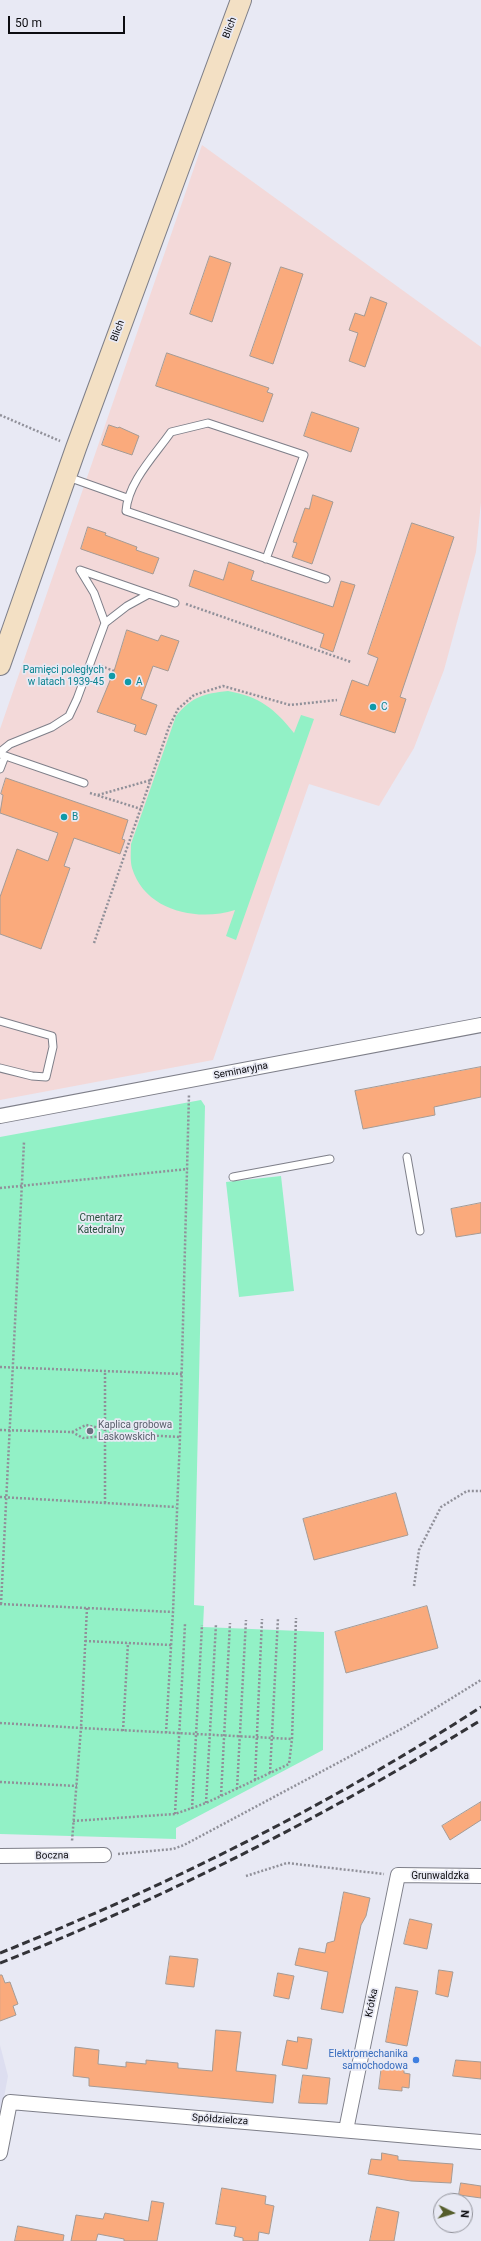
<!DOCTYPE html>
<meta charset="utf-8">
<style>
body{margin:0}
#map{position:relative;width:481px;height:2241px;overflow:hidden;background:#e8e9f4;font-family:Roboto,sans-serif}
canvas{display:block}
.north{position:absolute;left:433px;top:2193px;width:40px;height:40px;box-sizing:border-box;background:#e8e9f4;border:1px solid #909199;border-radius:50%;rotate:95deg;font-size:11px;font-weight:700;line-height:16px;text-align:center;color:#0c0c10}
.north::after{content:'';display:block;margin:auto;width:14px;height:18px;background:#555d2b;clip-path:polygon(50% 0,100% 100%,50% 72%,0 100%)}
.scale{position:absolute;left:8px;top:16px;width:117px;height:18px;box-sizing:border-box;border:2px solid #0c0c10;border-top:0;padding-left:5px;font-size:12px;line-height:14px;white-space:nowrap;color:#0c0c10;-webkit-text-stroke:3px #e8e9f4;paint-order:stroke}
</style>
<div id="map">
<canvas width="481" height="2241"></canvas>
<div class="north">N</div>
<div class="scale">50 m</div>
</div>
<script>
const ctx = document.querySelector('canvas').getContext('2d');
ctx.lineJoin = 'round';
function fillPath(path, color) { ctx.fillStyle = color; ctx.fill(path, 'evenodd'); }
function trace(path, color, width, dash) { ctx.strokeStyle = color; ctx.lineWidth = width; ctx.lineCap = dash ? 'butt' : 'round'; ctx.setLineDash(dash || []); ctx.stroke(path); }
function write(font, color, halo, rows, align = 'center') {
  ctx.font = font + ' Roboto,sans-serif'; ctx.lineWidth = 3.5; ctx.setLineDash([]); ctx.textBaseline = 'middle'; ctx.strokeStyle = halo; ctx.fillStyle = color; for (const [text, x, y, turn = 0] of rows) {
    ctx.save(); ctx.translate(x, y); ctx.rotate((+turn || 0) * Math.PI / 180); ctx.textAlign = isNaN(turn) ? turn : align; if (halo) ctx.strokeText(text, 0, 0); ctx.fillText(text, 0, 0); ctx.restore();
  }
}
fillPath(new Path2D(`
 M0,2045L8,2076L0,2119Z`), '#dddef0');
fillPath(new Path2D(`
 M202,145L481,347V502L476,552L444,670L414,748L379,806L309,784L213,1060L0,1100V729Z`), '#f3d9d9');
fillPath(new Path2D(`
 M228,691C260,697 274,708 294,733L301,715L314,719L236,940L226,936L235,910C197,922 145,911 132,868C130,860 131,851 131,844L176,716C193,696 203,694 228,691Z
 M201,1100L205,1106L194,1605L204,1606L203,1627L324,1632L323,1750L176,1828V1839L0,1834V1137Z
 M281,1176L294,1291L239,1297L226,1182Z`), '#92f1c6');
const building = new Path2D(`
 M210,256L231,263L212,322L190,314Z
 M281,267L303,274L273,364L250,356Z
 M371,297L387,303L365,367L349,361L358,333L349,330L355,313L364,316Z
 M167,353L269,388L267,392L273,394L263,422L156,386Z
 M312,412L359,428L351,452L304,436Z
 M109,425L118,428L119,427L139,436L132,455L102,445Z
 M313,495L333,502L312,564L292,557L297,543L293,542L305,508L309,509Z
 M412,523L454,537L400,697L406,699L395,733L340,715L352,680L368,686L378,658L368,654Z
 M88,527L106,533L105,535L137,547L136,550L159,558L153,574L81,549Z
 M229,562L254,571L251,580L333,607L341,581L355,585L333,652L320,647L324,634L189,586L194,570L223,580Z
 M127,630L158,641L161,635L179,641L168,671L153,666L141,699L157,705L146,735L134,731L136,725L97,712L114,671Z
 M6,778L128,820L122,839L125,840L120,854L74,838L64,866L70,868L41,949L0,934V897L17,849L48,861L58,833L0,813L3,795L1,794Z
 M481,1067V1097L434,1107L435,1115L363,1129L355,1091Z
 M481,1203V1233L456,1237L451,1209Z
 M396,1493L408,1535L314,1560L303,1519Z
 M427,1606L438,1648L346,1673L335,1632Z
 M481,1802V1820L450,1840L442,1826Z
 M344,1892L370,1898L366,1916L361,1925L343,2013L321,2009L328,1972L295,1965L299,1948L325,1953L327,1943L334,1941Z
 M410,1919L432,1924L427,1949L404,1944Z
 M170,1956L198,1959L194,1987L166,1984Z
 M439,1970L453,1972L448,1997L436,1994Z
 M278,1973L294,1976L289,1999L274,1996Z
 M0,1975H2L5,1983L10,1982L18,2004L13,2006L16,2015L0,2021Z
 M396,1987L418,1991L407,2046L386,2042Z
 M216,2030L241,2032L236,2071L276,2075L273,2103L89,2086V2078L73,2076L75,2047L99,2050L98,2064L126,2067V2062L146,2064V2060L178,2063V2068L212,2071Z
 M298,2037L312,2039L307,2069L282,2065L287,2040L297,2042Z
 M456,2060L481,2062V2079L453,2076Z
 M382,2064L404,2067V2073L410,2074L409,2088L402,2087V2091L379,2089Z
 M303,2075L330,2078L327,2104L299,2103Z
 M382,2153L398,2156V2160L453,2164L451,2183L411,2181L368,2174L371,2159L381,2160Z
 M461,2183L481,2186V2198L459,2195Z
 M222,2188L266,2196L265,2204L274,2206L269,2234L259,2232L258,2241H243V2238L234,2236L236,2227L216,2224Z
 M152,2201L164,2203L157,2241H124V2239L98,2234L96,2241H71L76,2215L103,2219L105,2213L148,2221Z
 M377,2207L399,2212L394,2241H370Z
 M18,2226L64,2235L63,2241H15Z`);
fillPath(building, '#faaa7c');
trace(building, '#a59b95', 1);
const lane = new Path2D(`
 M68,477L127,498
 M266,559L304,455L208,423L171,432C155,455 128,482 126,511L326,579
 M149,594L175,603
 M0,752L10,744L52,727L69,716L77,699L105,623L127,606L149,594L80,570L94,593L105,623
 M0,754L84,783
 M0,769L5,756
 M0,1021L52,1036L53,1047L46,1077L32,1076L0,1068
 M407,1157L420,1231
 M233,1177L330,1159`);
const street = new Path2D(`
 M0,1116L481,1025
 M0,1856L104,1855
 M346,2130L398,1875L481,1876
 M0,2153L10,2102L481,2142`);
const secondary = new Path2D(`
 M0,665L76,448L241,0`);
trace(lane, '#7e7f89', 9);
trace(street, '#7e7f89', 16);
trace(secondary, '#7e7f89', 22);
trace(new Path2D(`
 M0,415L60,441
 M186,604L351,662
 M101,666L114,671
 M90,793L141,809
 M98,795L151,780
 M94,943L169,727L178,709L194,695L223,686L290,705L337,700
 M0,1188L188,1169
 M0,1367L182,1374
 M0,1430L72,1432L83,1438L106,1436
 M72,1432L86,1425L104,1429
 M105,1433L180,1437
 M0,1497L176,1507
 M105,1503V1371
 M414,1586L419,1550L441,1507L467,1491H481
 M0,1604L173,1612L180,1437L189,1094
 M1,1604L24,1142
 M87,1608L81,1728L292,1739
 M85,1641L171,1645
 M0,1723L81,1728L72,1841
 M123,1731L128,1643
 M166,1733L173,1612
 M270,1773L278,1618
 M255,1780L262,1619
 M0,1782L77,1786
 M237,1789L246,1620
 M221,1796L230,1623
 M206,1803L216,1624
 M192,1809L202,1625
 M175,1814L185,1624
 M73,1821L175,1814L206,1803L289,1764L292,1739L296,1618
 M118,1854L173,1849L184,1845L405,1727L481,1680
 M246,1876L287,1863L384,1874`), '#909099', 2.5, [2, 2]);
trace(lane, '#fff', 7);
trace(street, '#fff', 14);
trace(secondary, '#f3e0c4', 20);
trace(new Path2D(`
 M0,1953C167,1886 330,1805 481,1707
 M0,1963C168,1897 328,1815 481,1720`), '#333338', 3, [8, 4]);
for (const [x, y, r, color] of [
 [112,676,4,"#0f9aa8"],
 [128,682,4,"#0f9aa8"],
 [373,707,4,"#0f9aa8"],
 [64,817,4,"#0f9aa8"],
 [90,1431,4,"#6b7280"],
 [416,2060,4,"#3f7fe0"]
]) { const dot = new Path2D(); dot.arc(x, y, r, 0, 2 * Math.PI); ctx.fillStyle = color; ctx.fill(dot); trace(dot, '#e8e9f4', 1.5); }
write('10px', '#0c0c10', '#e8e9f4', [
 ["Blich",230,28,-69],
 ["Blich",118,331,-70],
 ["Seminaryjna",241,1071,-11],
 ["Boczna",52,1856,-1],
 ["Grunwaldzka",440,1876],
 ["Krótka",372,2003,-78],
 ["Spółdzielcza",220,2120,4]
]);
write('10px', '#0d838f', '#e8e9f4', [
 ["Pamięci poległych",104,670,"right"],
 ["w latach 1939-45",104,682,"right"],
 ["A",136,682],
 ["C",381,707],
 ["B",72,817]
], 'left');
write('10px', '#254f3c', '#e8e9f4', [
 ["Cmentarz",101,1218],
 ["Katedralny",101,1230]
]);
write('10px', '#5b616d', '#e8e9f4', [
 ["Kaplica grobowa",98,1425],
 ["Laskowskich",98,1437]
], 'left');
write('10px', '#366cbe', '#e8e9f4', [
 ["Elektromechanika",408,2054],
 ["samochodowa",408,2066]
], 'right');
</script>
